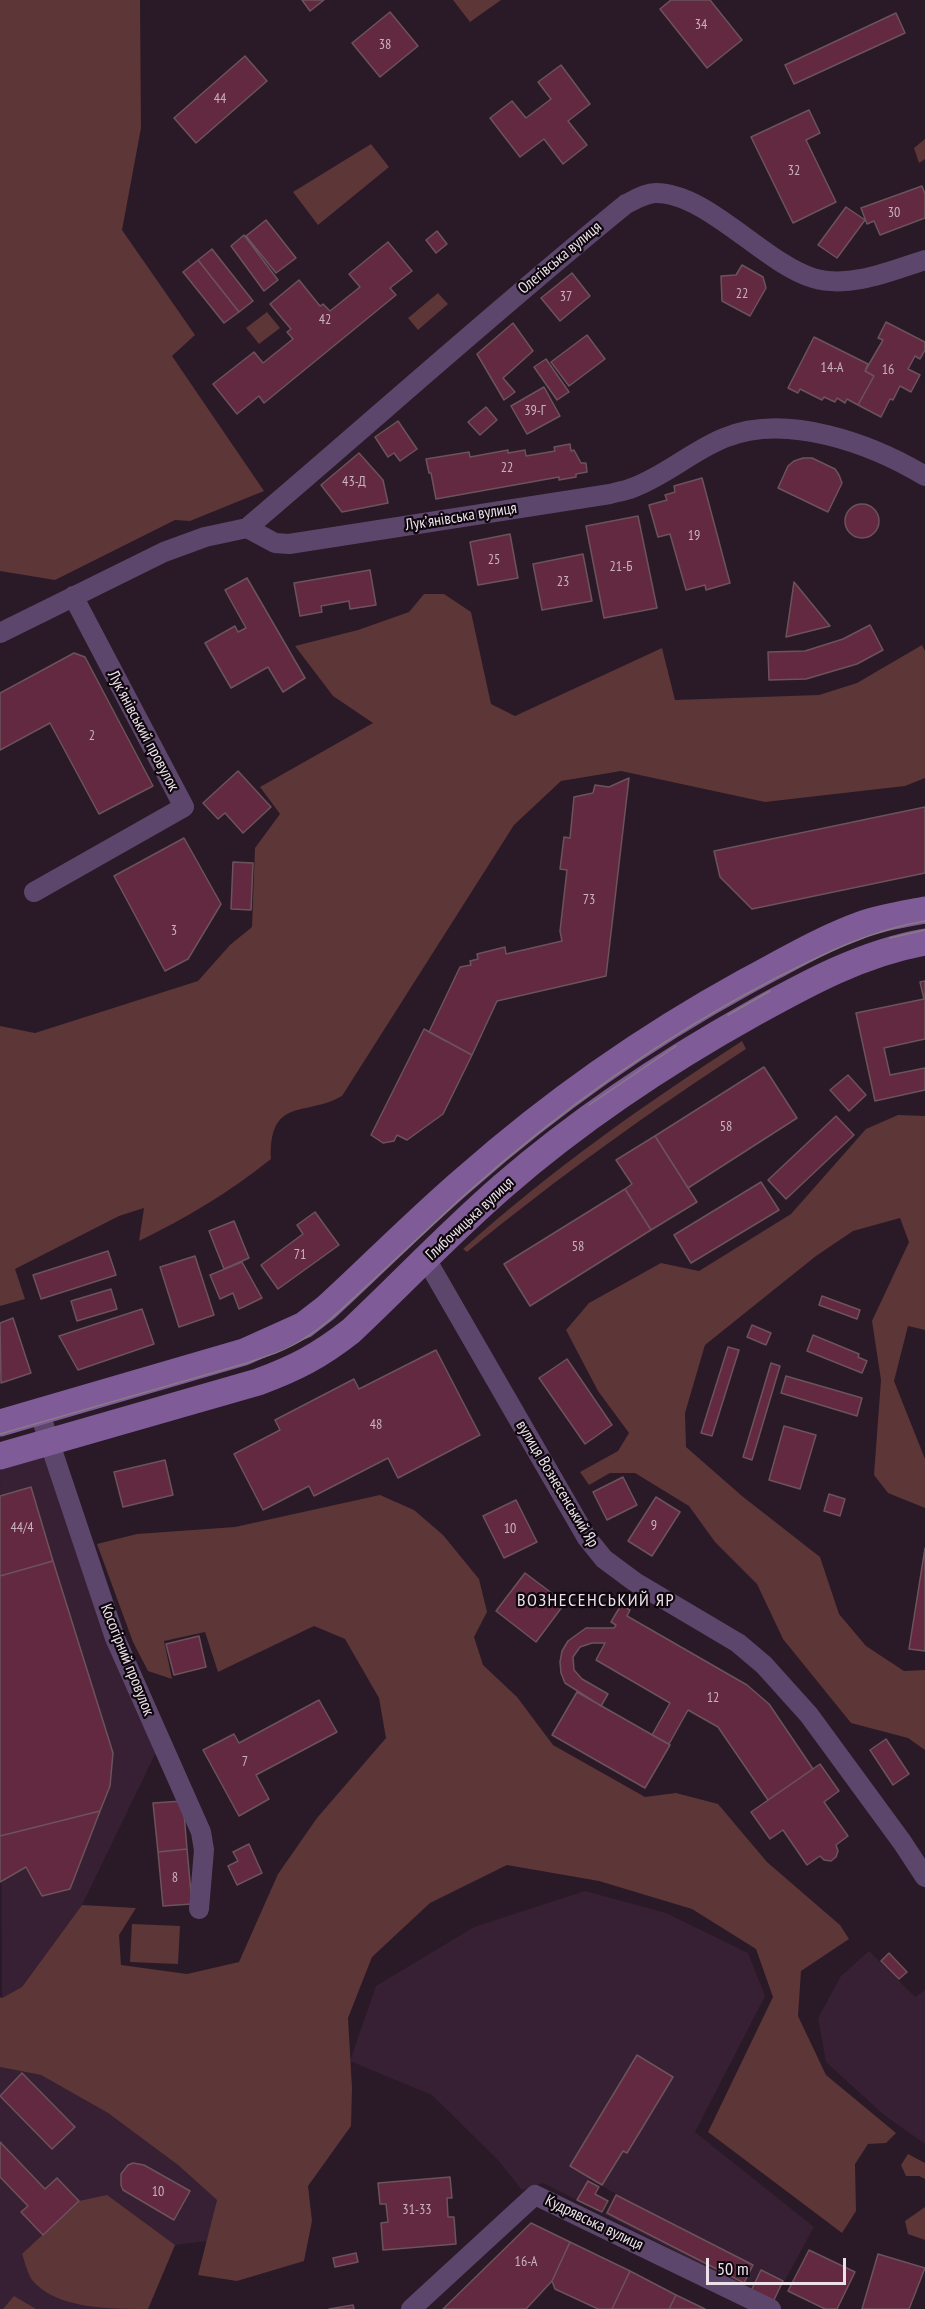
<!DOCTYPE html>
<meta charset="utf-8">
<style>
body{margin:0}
#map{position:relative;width:925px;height:2309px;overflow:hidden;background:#2a1927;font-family:"PT Sans Narrow",sans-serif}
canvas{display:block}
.scale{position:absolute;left:706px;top:2258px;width:140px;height:27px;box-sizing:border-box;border:3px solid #ece0e9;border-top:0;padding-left:8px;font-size:18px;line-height:21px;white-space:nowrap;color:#ece0e9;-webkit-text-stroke:4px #0e070d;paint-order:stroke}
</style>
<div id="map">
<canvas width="925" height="2309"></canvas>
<div class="scale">50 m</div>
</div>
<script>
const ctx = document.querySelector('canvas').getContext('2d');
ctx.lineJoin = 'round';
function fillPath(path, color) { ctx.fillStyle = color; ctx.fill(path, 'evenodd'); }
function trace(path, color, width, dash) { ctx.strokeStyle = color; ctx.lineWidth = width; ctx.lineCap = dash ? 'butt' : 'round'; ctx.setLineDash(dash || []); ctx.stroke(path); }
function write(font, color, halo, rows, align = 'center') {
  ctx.font = font + ' "PT Sans Narrow",sans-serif'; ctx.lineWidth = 4.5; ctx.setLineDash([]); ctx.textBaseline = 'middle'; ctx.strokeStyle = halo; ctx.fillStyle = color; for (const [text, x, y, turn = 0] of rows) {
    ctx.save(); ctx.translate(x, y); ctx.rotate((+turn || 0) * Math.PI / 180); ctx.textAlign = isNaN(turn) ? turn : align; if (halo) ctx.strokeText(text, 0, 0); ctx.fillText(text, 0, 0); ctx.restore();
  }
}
fillPath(new Path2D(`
 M45,1456L159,1746L82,1905L22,1987L2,1998L0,1466Z
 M585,1891L666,1913L748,1953L765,1996L695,2132L814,2227L773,2302L604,2214L616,2194L590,2179L577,2200L543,2183L522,2190L497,2159L432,2095L350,2061L376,1986L474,1927Z
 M869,1951L915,1997L925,1990V2144L884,2115L826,2062L818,2018L841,1976Z
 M0,2067L41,2075L108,2113L178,2165L217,2200L207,2241L175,2245L148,2309H0Z`), '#372033');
fillPath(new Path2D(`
 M0,0H140L141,128L122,230L195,335L172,356L264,491L190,521L175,520L55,580L0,571Z
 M453,0H501L470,22Z
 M925,139V159L919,163L914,148Z
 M371,144L389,167L318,225L293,192Z
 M438,293L448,304L418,330L408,318Z
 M267,312L280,328L259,344L246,328Z
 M424,594H444L471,612L491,704L515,716L662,648L675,700L819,695L857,683L922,645L925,651V778L905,786L765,802L621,771L561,781L514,825L342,1096C306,1117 269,1096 271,1159C230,1192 186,1218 139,1241L144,1208L119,1216L15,1269L25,1299L0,1306V1026L35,1033L198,981L230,945L252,927L255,848L280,814L260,787L373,723L333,696L295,646L358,630L409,612Z
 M742,1041L746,1049C648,1113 558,1177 467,1252L463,1249C552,1169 642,1106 742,1041Z
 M898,1115L925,1116V1330L908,1326L894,1381L925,1459V1508L888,1493L874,1475L881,1380L872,1321L909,1242L900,1218L853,1231L816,1256L705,1345L685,1413L686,1447L742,1496L820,1557L839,1614L866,1646L904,1671L925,1670V1750L908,1738L851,1723L783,1639L757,1584L715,1542L689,1506L635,1473H610L589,1485L580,1472L618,1451L629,1433L598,1391L566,1330L589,1303L661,1263L699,1271L791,1214L866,1129Z
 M380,1495L414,1510L443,1535L479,1579L487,1612L474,1637L483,1665L517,1697L553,1745L645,1797L676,1793L718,1804L767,1862L840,1925L849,1939L801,1971L798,2016L826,2075L896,2133L886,2143L868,2144L855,2164L856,2211L842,2233L708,2132L773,1997L756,1949L692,1909L599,1881L507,1865L430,1903L372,1957L348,2018L352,2088L351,2126L308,2186L312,2221L304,2261L237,2281L198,2275L217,2200L178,2165L108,2113L41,2075L0,2067V1997L2,1998L22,1987L82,1905L136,1908L119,1935L121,1965L187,1974L239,1962L278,1874L317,1818L386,1738L379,1698L345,1639L314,1626L218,1672L205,1632L164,1641L172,1679L148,1671L133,1642L97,1544L137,1534L235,1527Z
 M132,1924L180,1926L178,1964L130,1962Z
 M908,2154L925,2163V2179L919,2176H906L901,2165Z
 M107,2195L175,2245L148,2309C109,2309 56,2309 32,2280C27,2272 25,2262 22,2254L79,2201Z
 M925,2207V2240L908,2234L905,2221Z
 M14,2296L36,2309H3Z`), '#5d3637');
const building = new Path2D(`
 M302,0H324L310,11Z
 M671,0H710L742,40L707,68L660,9Z
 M390,12L418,46L380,77L352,43Z
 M896,13L905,33L794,84L785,65Z
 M245,56L267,81L196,143L174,118Z
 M561,65L590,104L568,121L587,145L563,164L544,139L520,157L490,118L512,101L526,118L551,99L538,82Z
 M809,110L820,133L806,140L836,202L793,223L751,137Z
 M922,186L925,194V218L880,235L874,221L867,224L861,208Z
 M846,207L865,220L837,258L818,245Z
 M266,220L296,258L276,273L246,236Z
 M437,231L447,244L436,253L426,240Z
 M244,235L278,280L264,291L231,246Z
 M388,242L412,271L390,288L396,295L264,403L259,396L237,414L213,384L254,352L263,363L293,339L287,332L291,329L270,304L299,280L320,306L323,304L330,311L360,287L349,274Z
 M212,249L253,301L239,312L198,260Z
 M198,260L239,312L224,323L183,272Z
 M742,265L763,277L766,288L750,316L722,301L721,276L736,275Z
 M572,273L590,296L560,321L541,298Z
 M886,322L925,342V350L920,359L915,356L908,369L920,375L911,392L900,386L893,400L890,399L881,417L858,405L874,376L865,371L883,340L878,338Z
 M513,323L533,351L503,378L515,392L504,400L477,354Z
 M587,335L605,359L569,386L551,362Z
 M814,337L868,364L865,371L874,376L858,405L847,399L845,403L837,398L835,402L824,397L822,400L800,389L798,393L788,388Z
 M546,359L569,392L557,400L534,367Z
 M544,387L560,416L527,434L511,406Z
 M486,407L497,420L480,435L468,422Z
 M398,421L417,449L400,461L394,453L388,457L375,437Z
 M570,444L571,451L574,450L581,463H586L587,472L576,474V477L559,480V477L436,499L431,473H429L426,459L469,452L470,457L508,450V453L525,450L526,456L555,451L554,447Z
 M359,453L383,480L388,503L342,512L321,485Z
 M803,458H812L835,469L839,475L842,483L828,512L778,488L788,466L794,461Z
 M702,478L730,583L706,590L705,585L686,590L670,534L658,537L649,505L667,500L665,495L675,492L674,486Z
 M845 521a17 17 0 1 1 34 0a17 17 0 1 1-34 0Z
 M638,516L657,608L604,618L586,526Z
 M510,534L518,578L478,585L470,542Z
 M583,554L592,601L542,610L533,564Z
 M370,570L376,605L350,609L349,601L321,606L322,612L300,616L294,583Z
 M247,578L305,678L283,692L268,667L231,688L205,643L235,626L238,632L246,628L225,590Z
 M794,582L830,626L786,637Z
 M870,625L883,650L857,664L806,679L769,680L768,652L805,651L843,639Z
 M74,653L85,657L153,786L99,814L50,723L0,750V693Z
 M238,771L271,807L243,833L225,813L218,819L203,803Z
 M629,778L606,976L497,1001L472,1055L429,1032L460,967L471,965L470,961L478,959L477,954L505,947L506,954L562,941L560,931L567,870L560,869L564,837L570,838L574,797L593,793L595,785L609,787Z
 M925,807V873L752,909L720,877L714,851Z
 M184,838L221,904L188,959L165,971L114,876Z
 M233,862L253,863L251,910L231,909Z
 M925,981V1039L884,1048L890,1075L925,1068V1090L875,1101L856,1013L924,999L920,982Z
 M424,1029L472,1055L443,1114L407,1140L397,1135L394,1141L383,1143L371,1135Z
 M764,1067L797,1118L688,1188L655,1136Z
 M848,1075L866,1095L849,1111L830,1090Z
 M836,1116L854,1135L786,1199L768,1180Z
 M655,1136L697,1202L651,1230L625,1189L632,1184L616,1160Z
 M761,1182L779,1210L691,1263L674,1235Z
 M625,1189L651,1230L530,1306L504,1264Z
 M315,1212L339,1245L278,1289L261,1265L303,1234L297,1225Z
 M234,1221L249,1258L224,1269L209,1231Z
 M108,1251L116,1275L41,1299L33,1275Z
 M195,1256L214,1315L179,1327L160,1267Z
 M242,1262L262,1298L239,1309L233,1293L220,1299L210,1275Z
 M111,1289L117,1309L77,1321L71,1301Z
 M822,1296L860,1310L857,1319L819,1305Z
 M142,1309L154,1344L78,1370L59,1336Z
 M13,1318L31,1373L1,1383L0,1323Z
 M752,1325L771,1333L766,1345L747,1337Z
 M813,1335L859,1354L858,1357L867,1361L862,1373L807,1351Z
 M728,1347L739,1350L712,1436L701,1433Z
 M436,1350L480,1435L398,1478L388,1458L314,1496L309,1486L263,1510L234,1454L280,1430L275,1420L354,1379L359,1389Z
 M567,1359L612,1425L585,1444L539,1378Z
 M771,1363L780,1366L752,1460L743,1457Z
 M786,1376L862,1398L857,1416L781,1393Z
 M784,1426L816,1435L800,1489L769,1480Z
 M165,1460L173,1495L123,1507L114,1472Z
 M623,1477L637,1505L607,1520L593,1492Z
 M31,1487L53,1561L0,1576V1496Z
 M829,1494L845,1499L840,1516L824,1511Z
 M656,1497L680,1512L652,1556L628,1541Z
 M516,1500L537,1542L504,1558L483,1516Z
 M925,1548V1651L909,1649Z
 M53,1561L113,1753L110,1786L100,1811L0,1836V1576Z
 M525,1573L565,1603L536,1642L496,1611Z
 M621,1605L630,1610L627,1616L747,1685L769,1704L813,1769L768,1800L718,1727L688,1710L669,1744L652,1735L670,1703L596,1660L605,1643H592L580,1647L573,1657L574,1670L582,1679L608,1694L601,1706L565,1683L561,1673L560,1662L562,1651L568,1641L586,1628H614L616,1625L611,1622Z
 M199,1636L206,1667L174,1675L166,1644Z
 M577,1692L670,1745L645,1788L552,1735Z
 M319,1700L337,1732L256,1775L269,1799L239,1816L203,1750L234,1734L239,1743Z
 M886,1739L909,1774L893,1785L870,1750Z
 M820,1764L839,1791L824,1802L848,1836L836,1845L838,1851L836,1857L831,1861L824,1860L820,1856L807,1865L783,1830L770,1839L751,1812Z
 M183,1801L187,1849L158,1852L153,1803Z
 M100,1811L70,1889L42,1896L26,1867L0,1882V1836Z
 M249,1844L262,1873L237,1885L228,1866L238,1861L233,1852Z
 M187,1849L192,1904L163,1906L158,1852Z
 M889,1953L907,1972L899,1979L881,1961Z
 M637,2055L673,2077L627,2153L623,2151L602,2185L570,2166Z
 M22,2073L75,2127L52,2149L0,2096Z
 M0,2142L45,2189L57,2178L79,2201L43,2235L21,2212L28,2206L0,2177Z
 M133,2163L144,2165L190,2191L174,2220L123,2190L121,2185V2174L128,2165Z
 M450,2177L452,2198H447L448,2217H454L456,2244L383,2250L381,2223L388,2222L386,2204H380L378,2183Z
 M588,2181L599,2187L595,2194L608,2201L602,2212L577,2200Z
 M616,2195L753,2265L744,2283L607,2213Z
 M531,2223L570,2242L552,2281L526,2309H443Z
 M570,2242L630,2271L612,2309H598L555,2289L552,2281Z
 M809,2250L855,2272L837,2309H825L788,2291Z
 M356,2253L358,2262L335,2267L333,2258Z
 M878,2254L925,2268L909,2309H862Z
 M761,2270L783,2281L773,2302L751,2291Z
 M630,2271L676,2295L669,2309H612Z
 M676,2295L705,2309H669Z
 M353,2305L354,2309H329Z`);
fillPath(building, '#632941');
trace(building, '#6c535b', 1.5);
trace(new Path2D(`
 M247,528C374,420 497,309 626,204C635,200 645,193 656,193C707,193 764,263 813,278C849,289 891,271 925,260
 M0,633L164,552L205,537L247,528L275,543L289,544L610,494C617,492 625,491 632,488C665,476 692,451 724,438C786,412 872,444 925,476
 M34,892L184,807L73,596
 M426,1259L587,1538L604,1559L635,1582L738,1643L764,1665L809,1715L902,1842L925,1877
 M39,1411L115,1638L201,1832L204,1850L199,1909
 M411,2309L535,2195L771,2309`), '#5d466c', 20);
trace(new Path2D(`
 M0,1423L244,1352L304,1325L326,1308C373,1265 418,1219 466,1178C551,1103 645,1037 745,982C783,962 821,939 863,924C883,917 904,914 925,910
 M0,1456L258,1382C296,1368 319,1356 351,1331C402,1283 450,1232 503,1186C579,1120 666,1062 754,1013C808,983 863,953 925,942`), '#7f5b98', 27);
trace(new Path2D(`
 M890,938L925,930
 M728,1015L770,991
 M589,1105L676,1046
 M0,1434L247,1363C267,1356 287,1350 305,1338C329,1323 349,1302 370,1283C400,1255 430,1227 460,1199C555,1114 660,1038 774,979C823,954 871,930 925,921`), '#897b86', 1.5);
write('14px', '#cab2bf', null, [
 ["34",701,25],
 ["38",385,45],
 ["44",220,99],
 ["32",794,171],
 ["30",894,213],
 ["22",742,294],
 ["37",566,297],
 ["42",325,320],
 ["14-А",832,368],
 ["16",888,370],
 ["39-Г",535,411],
 ["22",507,468],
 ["43-Д",354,482],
 ["19",694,536],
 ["25",494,560],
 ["21-Б",621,567],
 ["23",563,582],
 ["2",92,736],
 ["73",589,900],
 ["3",174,931],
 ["58",726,1127],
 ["58",578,1247],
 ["71",300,1255],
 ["48",376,1425],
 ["9",654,1526],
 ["44/4",22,1528],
 ["10",510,1529],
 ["12",713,1698],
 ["7",245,1762],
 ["8",175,1878],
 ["10",158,2192],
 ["31-33",417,2210],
 ["16-А",526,2262]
]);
write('16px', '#ece0e9', '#0e070d', [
 ["Олегівська вулиця",560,258,-40],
 ["Лукʼянівська вулиця",461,517,-9],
 ["Лукʼянівський провулок",143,731,62],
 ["Глибочицька вулиця",470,1219,-43],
 ["вулиця Вознесенський Яр",557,1484,59],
 ["Косогірний провулок",127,1660,68],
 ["Кудрявська вулиця",594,2223,26]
]);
ctx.letterSpacing = '1.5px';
write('18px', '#ece0e9', '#0e070d', [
 ["ВОЗНЕСЕНСЬКИЙ ЯР",596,1601]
]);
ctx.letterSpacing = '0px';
</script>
